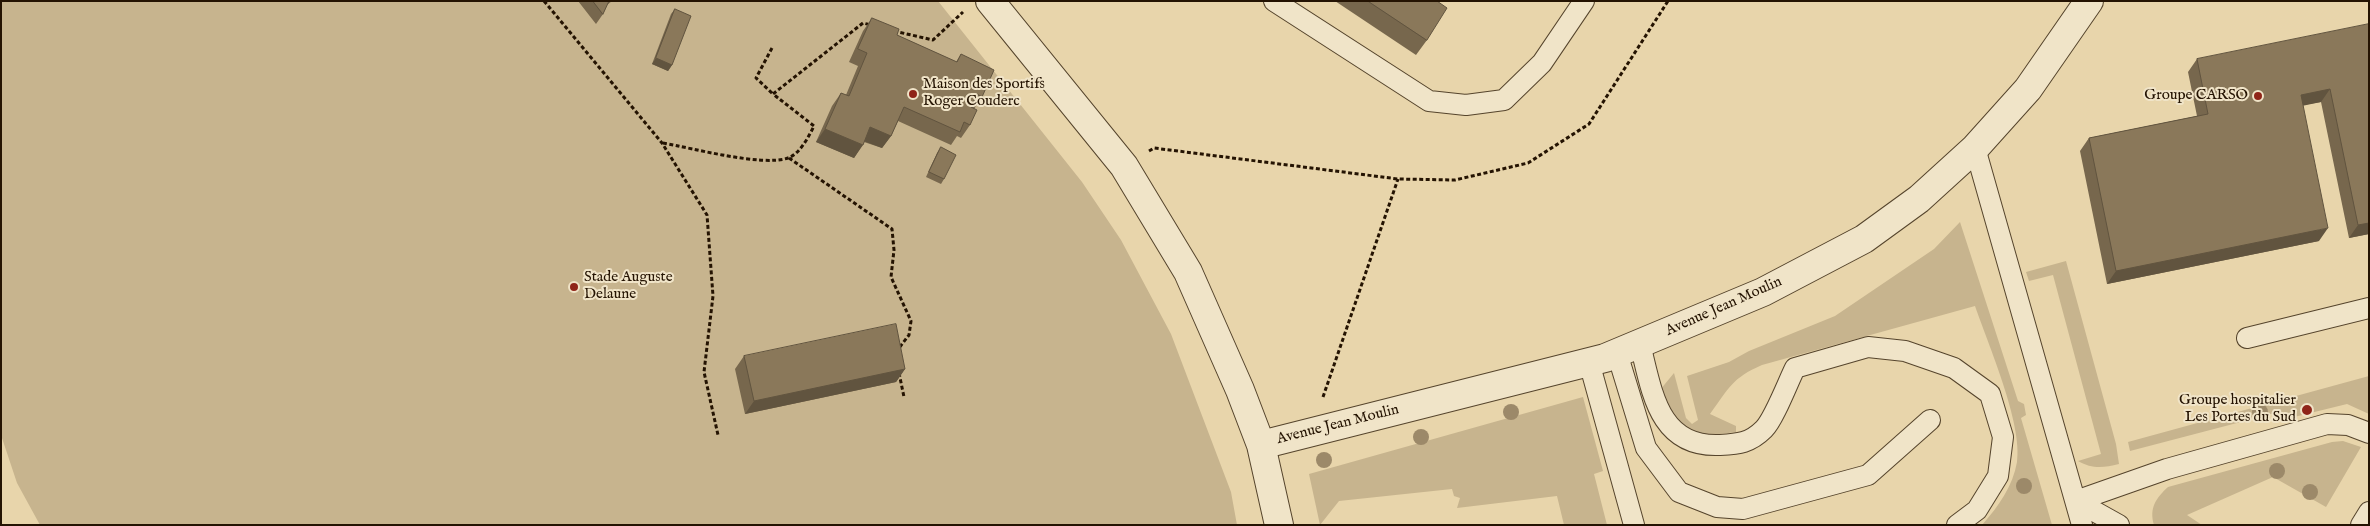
<!DOCTYPE html>
<style>
body{margin:0}
#map{position:relative;width:2370px;height:526px;overflow:hidden;background:#e8d5ab;font-family:"IM FELL English",serif}
canvas{display:block}
.frame{position:absolute;inset:0;border:2px solid #241302;pointer-events:none}
</style>
<div id="map">
<canvas width="2370" height="526"></canvas>
<div class="frame"></div>
</div>
<script>
const ctx = document.querySelector('canvas').getContext('2d');
ctx.lineJoin = 'round';
function fillPath(path, color) { ctx.fillStyle = color; ctx.fill(path, 'evenodd'); }
function trace(path, color, width, dash) { ctx.strokeStyle = color; ctx.lineWidth = width; ctx.lineCap = dash ? 'butt' : 'round'; ctx.setLineDash(dash || []); ctx.stroke(path); }
function write(font, color, halo, rows, align = 'center') {
  ctx.font = font + ' "IM FELL English",serif'; ctx.lineWidth = 4; ctx.setLineDash([]); ctx.textBaseline = 'middle'; ctx.strokeStyle = halo; ctx.fillStyle = color; for (const [text, x, y, turn = 0] of rows) {
    ctx.save(); ctx.translate(x, y); ctx.rotate((+turn || 0) * Math.PI / 180); ctx.textAlign = isNaN(turn) ? turn : align; if (halo) ctx.strokeText(text, 0, 0); ctx.fillText(text, 0, 0); ctx.restore();
  }
}
fillPath(new Path2D(`
 M1,1H938L1082,182L1121,240L1171,334L1231,492L1237,525H40L17,483L1,435Z
 M1960,222L2018,401L2024,404L2026,415L2021,418L2052,525H1982C1998,507 2013,486 2017,462C2023,424 1988,344 1975,306L1762,365C1732,378 1729,388 1710,414L1736,426V432C1683,439 1685,435 1660,390L1674,373L1686,418L1692,424L1698,420L1687,376L1729,362L1749,351L1835,316L1934,249Z
 M2066,261L2116,444L2119,464C2103,468 2092,469 2078,461L2101,454L2053,275L2029,281L2026,272Z
 M2369,376V414L2347,404L2286,419L2279,412L2130,451L2128,442Z
 M1583,397L1603,471L1594,474L1607,525H1564L1557,496L1457,508L1460,498L1454,496L1452,489L1339,501L1320,525L1309,474Z
 M2343,441L2361,447L2326,507L2273,477L2187,515L2202,525H2154C2149,508 2156,498 2168,487L2332,442Z`), '#c7b48e');
const service = new Path2D(`
 M1274,1L1429,101L1466,105L1504,100L1542,63L1584,1
 M1975,148L2082,525
 M2247,338L2369,308
 M1640,344C1652,391 1658,448 1720,445C1739,444 1750,443 1764,429C1774,419 1788,382 1795,368L1868,347L1905,351L1954,368L1990,394L2003,437L1998,476L1977,510L1957,525
 M1617,353L1646,448L1679,492L1717,507L1743,509L1868,475L1930,420
 M1589,362L1634,525
 M2119,525L2076,501L2167,469L2327,424L2348,425L2369,433
 M2361,525L2369,512`);
const minor = new Path2D(`
 M990,1L1124,166L1188,272L1240,390L1261,445L1279,525
 M1261,445L1605,358L1763,292L1864,239L1919,199L1975,148L2028,89L2089,1`);
trace(service, '#55442c', 22);
trace(minor, '#55442c', 30);
trace(new Path2D(`
 M544,1L662,143L707,215L713,296L704,372L718,435
 M894,31L933,40L963,12
 M772,48L756,78L773,94
 M663,143C692,148 762,167 788,158C800,154 809,136 814,126L773,94L863,23L871,25
 M1149,151L1154,148L1398,179L1455,180L1528,163L1589,124L1668,1
 M789,158L892,229L894,250L891,277L911,321L909,335L899,348
 M899,373L904,397
 M1323,397L1398,179`), '#241302', 3, [4, 2.5]);
trace(service, '#f0e4c8', 20);
trace(minor, '#f0e4c8', 28);
ctx.fillStyle = '#9c8969';
for (const [x, y] of [
 [1511,412],
 [2260,412],
 [1421,437],
 [1324,460],
 [2277,471],
 [2024,486],
 [2310,492]
]) { ctx.beginPath(); ctx.arc(x, y, 8, 0, 2 * Math.PI); ctx.fill(); }
fillPath(new Path2D(`
 M578,1H612L607,5L603,14L596,24Z
 M1335,1H1437L1427,40L1416,55Z
 M675,9L672,65L668,71L652,64L671,14Z
 M872,18L897,35L956,62L961,54L982,97L974,109L970,125L961,138L957,136L951,145L898,121L891,136L882,148L864,142L854,158L816,142L832,106L841,93L846,95L858,66L849,62L863,31Z
 M2369,24V234L2349,238L2321,102L2303,105L2319,241L2107,284L2080,151L2089,138L2197,116L2188,72L2197,59Z
 M941,147L944,179L941,184L926,177L937,153Z
 M744,356L905,369L896,382L745,414L735,369Z`), '#77674d');
fillPath(new Path2D(`
 M656,58L672,65L668,71L652,64Z
 M2330,89L2321,102L2292,108L2301,95Z
 M870,127L891,136L882,148L861,140Z
 M825,129L863,145L854,158L816,142Z
 M2369,223V234L2349,238L2358,225Z
 M2328,228L2319,241L2107,284L2116,271Z
 M905,369L896,382L745,414L754,401Z`), '#61543f');
const building = new Path2D(`
 M593,1H609L603,14Z
 M1368,1H1437L1447,8L1427,40Z
 M675,9L691,16L672,65L656,58Z
 M872,18L899,29L897,35L957,62L961,54L994,70L982,97L977,94L971,107L977,110L970,125L964,122L960,132L904,107L891,136L870,127L863,145L825,129L841,93L849,96L867,53L858,49Z
 M2369,24V223L2358,225L2330,89L2301,95L2328,228L2116,271L2089,138L2208,114L2197,59Z
 M941,147L956,155L944,179L929,172Z
 M896,324L905,369L754,401L744,356Z`);
fillPath(building, '#8a785a');
trace(building, '#61543f', 1);
for (const [x, y, r, color] of [
 [913,94,5,"#8f2418"],
 [2258,96,5,"#8f2418"],
 [574,287,5,"#8f2418"],
 [2307,410,6,"#8f2418"]
]) { const dot = new Path2D(); dot.arc(x, y, r, 0, 2 * Math.PI); ctx.fillStyle = color; ctx.fill(dot); trace(dot, '#f0e4c8', 2); }
write('15px', '#241302', '#f0e4c8', [
 ["Maison des Sportifs",923,85],
 ["Roger Couderc",923,102],
 ["Groupe CARSO",2248,96,"right"],
 ["Stade Auguste",584,278],
 ["Delaune",584,295],
 ["Groupe hospitalier",2296,401,"right"],
 ["Les Portes du Sud",2296,418,"right"]
], 'left');
write('15px', '#241302', '#f0e4c8', [
 ["Avenue Jean Moulin",1724,307,-24],
 ["Avenue Jean Moulin",1338,425,-14]
]);
</script>
